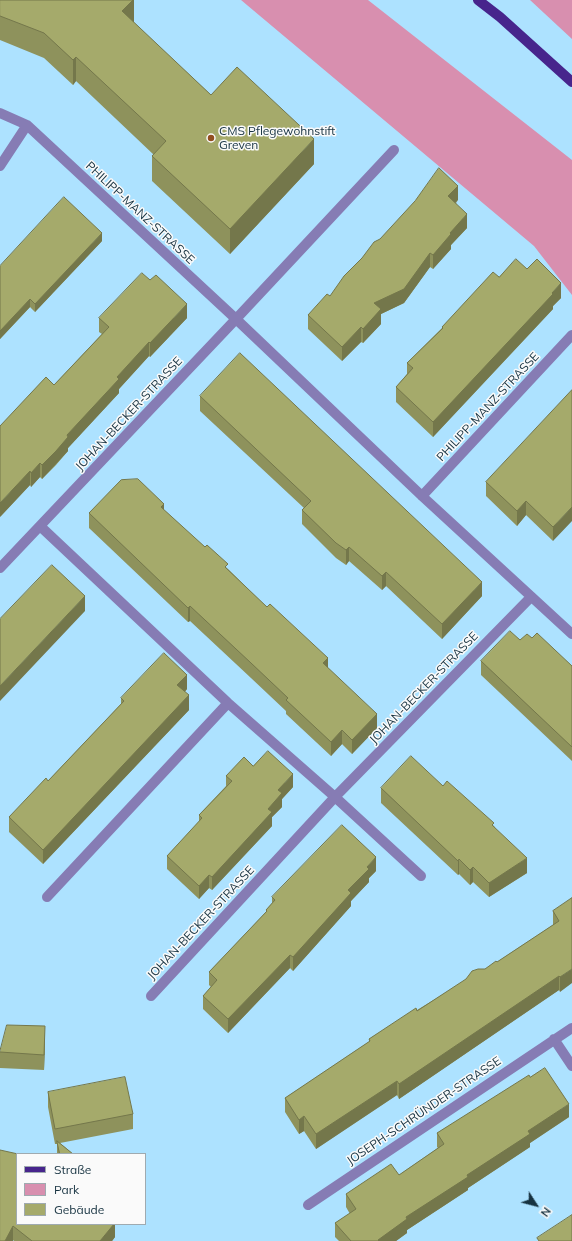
<!DOCTYPE html>
<meta charset="utf-8">
<style>
body{margin:0}
#map{position:relative;width:572px;height:1241px;overflow:hidden;background:#ade2ff;font-family:Mulish,sans-serif}
canvas{display:block}
.legend{position:absolute;left:16px;top:1153px;width:130px;height:72px;box-sizing:border-box;background:#fafafa;border:1px solid #9faab0;margin:0;padding:5px 7px;list-style:none;font-size:12px;color:#163240}
.legend li{display:flex;align-items:center;gap:8px;height:20px}
.legend b{width:20px;border:1px solid #9faab0}
.north{position:absolute;left:516px;top:1185px;width:40px;height:40px;-webkit-text-stroke:3px #fafafa;paint-order:stroke;rotate:126deg;font-size:11px;font-weight:700;line-height:16px;text-align:center;color:#163240}
.north::after{content:'';display:block;margin:auto;width:14px;height:18px;background:#163240;clip-path:polygon(50% 0,100% 100%,50% 72%,0 100%)}
</style>
<div id="map">
<canvas width="572" height="1241"></canvas>
<ul class="legend">
<li><b style="height:5px;background:#47258c"></b>Straße</li>
<li><b style="height:11px;background:#d88faf"></b>Park</li>
<li><b style="height:11px;background:#a5aa6b"></b>Gebäude</li>
</ul>
<div class="north">N</div>
</div>
<script>
const ctx = document.querySelector('canvas').getContext('2d');
ctx.lineJoin = 'round';
function fillPath(path, color) { ctx.fillStyle = color; ctx.fill(path, 'evenodd'); }
function trace(path, color, width, dash) { ctx.strokeStyle = color; ctx.lineWidth = width; ctx.lineCap = dash ? 'butt' : 'round'; ctx.setLineDash(dash || []); ctx.stroke(path); }
function write(font, color, halo, rows, align = 'center') {
  ctx.font = font + ' Mulish,sans-serif'; ctx.lineWidth = 3; ctx.setLineDash([]); ctx.textBaseline = 'middle'; ctx.strokeStyle = halo; ctx.fillStyle = color; for (const [text, x, y, turn = 0] of rows) {
    ctx.save(); ctx.translate(x, y); ctx.rotate((+turn || 0) * Math.PI / 180); ctx.textAlign = isNaN(turn) ? turn : align; if (halo) ctx.strokeText(text, 0, 0); ctx.fillText(text, 0, 0); ctx.restore();
  }
}
fillPath(new Path2D(`
 M241,0H368L572,160V295L534,246Z
 M530,0H572V39Z`), '#d88faf');
trace(new Path2D(`
 M0,113L27,125L236,319L422,496L572,634
 M0,166L27,125
 M422,496L572,335
 M40,526L228,703L335,797L421,876
 M0,568L236,319L394,150
 M47,897L228,703
 M151,996L335,797L531,597
 M554,1039L572,1066
 M308,1205L572,1028`), '#867cb4', 10);
trace(new Path2D(`
 M478,0L500,17L572,82`), '#47258c', 10);
fillPath(new Path2D(`
 M0,0H134V23L211,95L314,164L230,254L152,181V156L154,155L76,81L73,85L44,58L0,40Z
 M458,200L456,203L467,228L451,245V249L433,269L430,267L404,303L381,314V324L363,343L361,342L342,361L308,329V315L330,296Z
 M102,241L35,312L30,307L0,339V266Z
 M527,269L561,298L553,306V309L433,437L396,402V387L407,374V363L442,328V327L499,277Z
 M99,318H187L150,357L149,356L119,389V393L68,448V451L56,465L42,479L40,477L31,487L30,485L0,517L54,385L102,334L99,332Z
 M572,390L553,541L526,515L517,526L486,496V482Z
 M200,396L482,596L442,639L386,586L382,590L349,561L346,565L336,558L302,524V510L304,508L200,411Z
 M164,510L228,569L328,668L377,728L352,754L342,744L331,756L286,714V711L251,678L190,621L188,622L89,528V513Z
 M532,638L572,666V761L481,675V661L520,640Z
 M187,689L185,692L189,710L43,864L9,832V817L48,781L121,704V698Z
 M253,766L293,787L282,799V807L272,817V826L212,890L209,888L199,899L167,869V856L199,822V815L226,786V776Z
 M443,786L494,826L527,873L489,897L473,882L470,885L459,874L458,875L381,803V788Z
 M376,871L369,878V882L351,901V906L293,971L290,968L228,1033L203,1009V996L211,987L209,985V972L266,912V910L272,903V897Z
 M572,898L560,992L559,990L399,1099L397,1095L316,1149L304,1131L299,1134L285,1112V1098L369,1042V1039L485,969L497,962L553,925V911Z
 M45,1042L44,1070L0,1068V1052Z
 M530,1077L569,1117L530,1143V1147L468,1188V1190L407,1230V1233L396,1241H339L335,1237V1223L350,1214L346,1207V1194L399,1175L438,1148L437,1147V1133Z
 M48,1092L133,1114V1129L60,1143L73,1154H57V1144H55L48,1107Z
 M0,1150L115,1224V1237L112,1241H14L13,1240V1241H0Z`), '#8e925c');
fillPath(new Path2D(`
 M133,0H134V23L122,11Z
 M76,57V81L73,85V60Z
 M314,139V164L230,254V229Z
 M458,186V200L448,210V196Z
 M467,214V228L451,245V249L433,269V255L450,233Z
 M102,233V241L35,312V304Z
 M430,253V267L404,303L381,314V324L363,343V329L374,303Z
 M561,283V298L553,306V309L433,437V422Z
 M30,299V307L0,339V331Z
 M187,304V318L150,357V343Z
 M361,327V342L342,361V347Z
 M149,342V356L119,389V393L68,448V451L42,479V465L117,377Z
 M40,463V477L31,487V473Z
 M30,471V485L0,517V503Z
 M526,501V515L517,526V511Z
 M164,504V518L161,507Z
 M572,507V521L553,541V527Z
 M349,547V561L346,565V550Z
 M386,572V586L382,590V576Z
 M482,582V596L442,639V624Z
 M85,596V611L0,701V686Z
 M190,606V621L188,622V608Z
 M328,658V672L323,663Z
 M187,675V689L177,699V685Z
 M189,695V710L43,864V850Z
 M377,714V728L352,754V740Z
 M342,730V744L331,756V742Z
 M293,774V787L282,799V807L272,817V826L212,890V877L268,809L278,790Z
 M376,857V871L369,878V882L351,901V906L293,971V957L367,867Z
 M527,858V873L489,897V883Z
 M459,859V874L458,875V861Z
 M473,867V882L470,885V870Z
 M209,875V888L199,899V886Z
 M290,955V968L228,1033V1019Z
 M572,969V983L560,992V977Z
 M559,976V990L399,1099V1084Z
 M45,1026V1042L44,1070V1055Z
 M397,1081V1095L316,1149V1134Z
 M569,1104V1117L530,1143V1147L468,1188V1190L407,1230V1233L396,1241H378V1240L406,1217L467,1175L528,1131Z
 M304,1116V1131L299,1134V1120Z
 M114,1224H115V1237L112,1241H100Z
 M13,1226V1241H5Z`), '#74774b');
const building = new Path2D(`
 M0,0H133L122,11L211,95L237,67L314,139L230,229L152,156L166,141L76,57L73,60L44,33L0,16Z
 M439,168L458,186L448,196L467,214L450,233L451,234L433,255L430,253L404,289L374,303L381,309L363,329L361,327L342,347L308,315L327,294L330,296L344,276L362,258L374,242L380,239L415,201Z
 M64,197L102,233L35,304L30,299L0,331V266Z
 M516,259L527,269L537,259L561,283L552,293L553,294L433,422L396,387L413,368L407,363L443,328L442,327L493,272L499,277Z
 M142,273L150,280L156,275L187,304L150,343L149,342L117,377L119,379L67,435L68,437L56,451L42,465L40,463L31,473L30,471L0,503V426L46,377L54,385L109,327L99,318Z
 M240,353L482,582L442,624L386,572L382,576L349,547L346,550L336,543L302,510L311,501L200,396Z
 M572,390V507L553,527L526,501L517,511L486,482Z
 M138,479L164,504L161,507L205,547L207,545L228,564L225,567L267,607L270,604L328,658L323,663L377,714L352,740L342,730L331,742L286,700L288,698L251,663L190,606L188,608L89,513L121,480Z
 M52,565L85,596L0,686V619Z
 M510,631L520,640L527,634L532,638L537,633L572,666V747L481,661Z
 M164,653L187,675L177,685L189,695L43,850L9,817L46,778L48,781L124,701L121,698Z
 M268,751L293,774L278,790L282,793L268,809L272,812L212,877L209,875L199,886L167,856L202,818L199,815L232,781L226,776L244,757L253,766Z
 M411,756L443,786L447,781L494,823L492,825L527,858L489,883L473,867L470,870L459,859L458,861L381,788Z
 M342,825L376,857L367,867L369,869L348,890L351,893L293,957L290,955L228,1019L203,996L217,980L209,972L267,911L266,910L275,900L272,897Z
 M572,898V969L560,977L559,976L399,1084L397,1081L316,1134L304,1116L299,1120L285,1098L370,1041L369,1039L416,1008L417,1011L466,979L472,971L478,969H485L496,961L497,962L559,921L553,911Z
 M7,1025L45,1026L44,1055L0,1052Z
 M545,1068L569,1104L528,1131L530,1134L467,1175L468,1177L406,1217L407,1219L378,1240L379,1241H351L335,1223L356,1209L346,1194L391,1164L399,1175L444,1144L437,1133L529,1075L530,1077Z
 M125,1077L133,1114L55,1129L48,1092Z
 M57,1141L73,1154H60Z
 M0,1150L18,1154H17V1224H114L100,1241H32L13,1226L5,1241H0Z
 M572,1215V1241H539L537,1238Z`);
fillPath(building, '#a5aa6b');
trace(building, '#74774b', 1);
for (const [x, y, r, color] of [
 [211,138,4,"#924e20"]
]) { const dot = new Path2D(); dot.arc(x, y, r, 0, 2 * Math.PI); ctx.fillStyle = color; ctx.fill(dot); trace(dot, '#fafafa', 1.5); }
write('12px', '#163240', '#fafafa', [
 ["CMS Pflegewohnstift",219,131],
 ["Greven",219,145]
], 'left');
write('12px', '#163240', '#fafafa', [
 ["PHILIPP-MANZ-STRASSE",140,213,43],
 ["PHILIPP-MANZ-STRASSE",488,407,-47],
 ["JOHAN-BECKER-STRASSE",129,414,-47],
 ["JOHAN-BECKER-STRASSE",424,688,-46],
 ["JOHAN-BECKER-STRASSE",201,923,-47],
 ["JOSEPH-SCHRÜNDER-STRASSE",424,1111,-34]
]);
</script>
